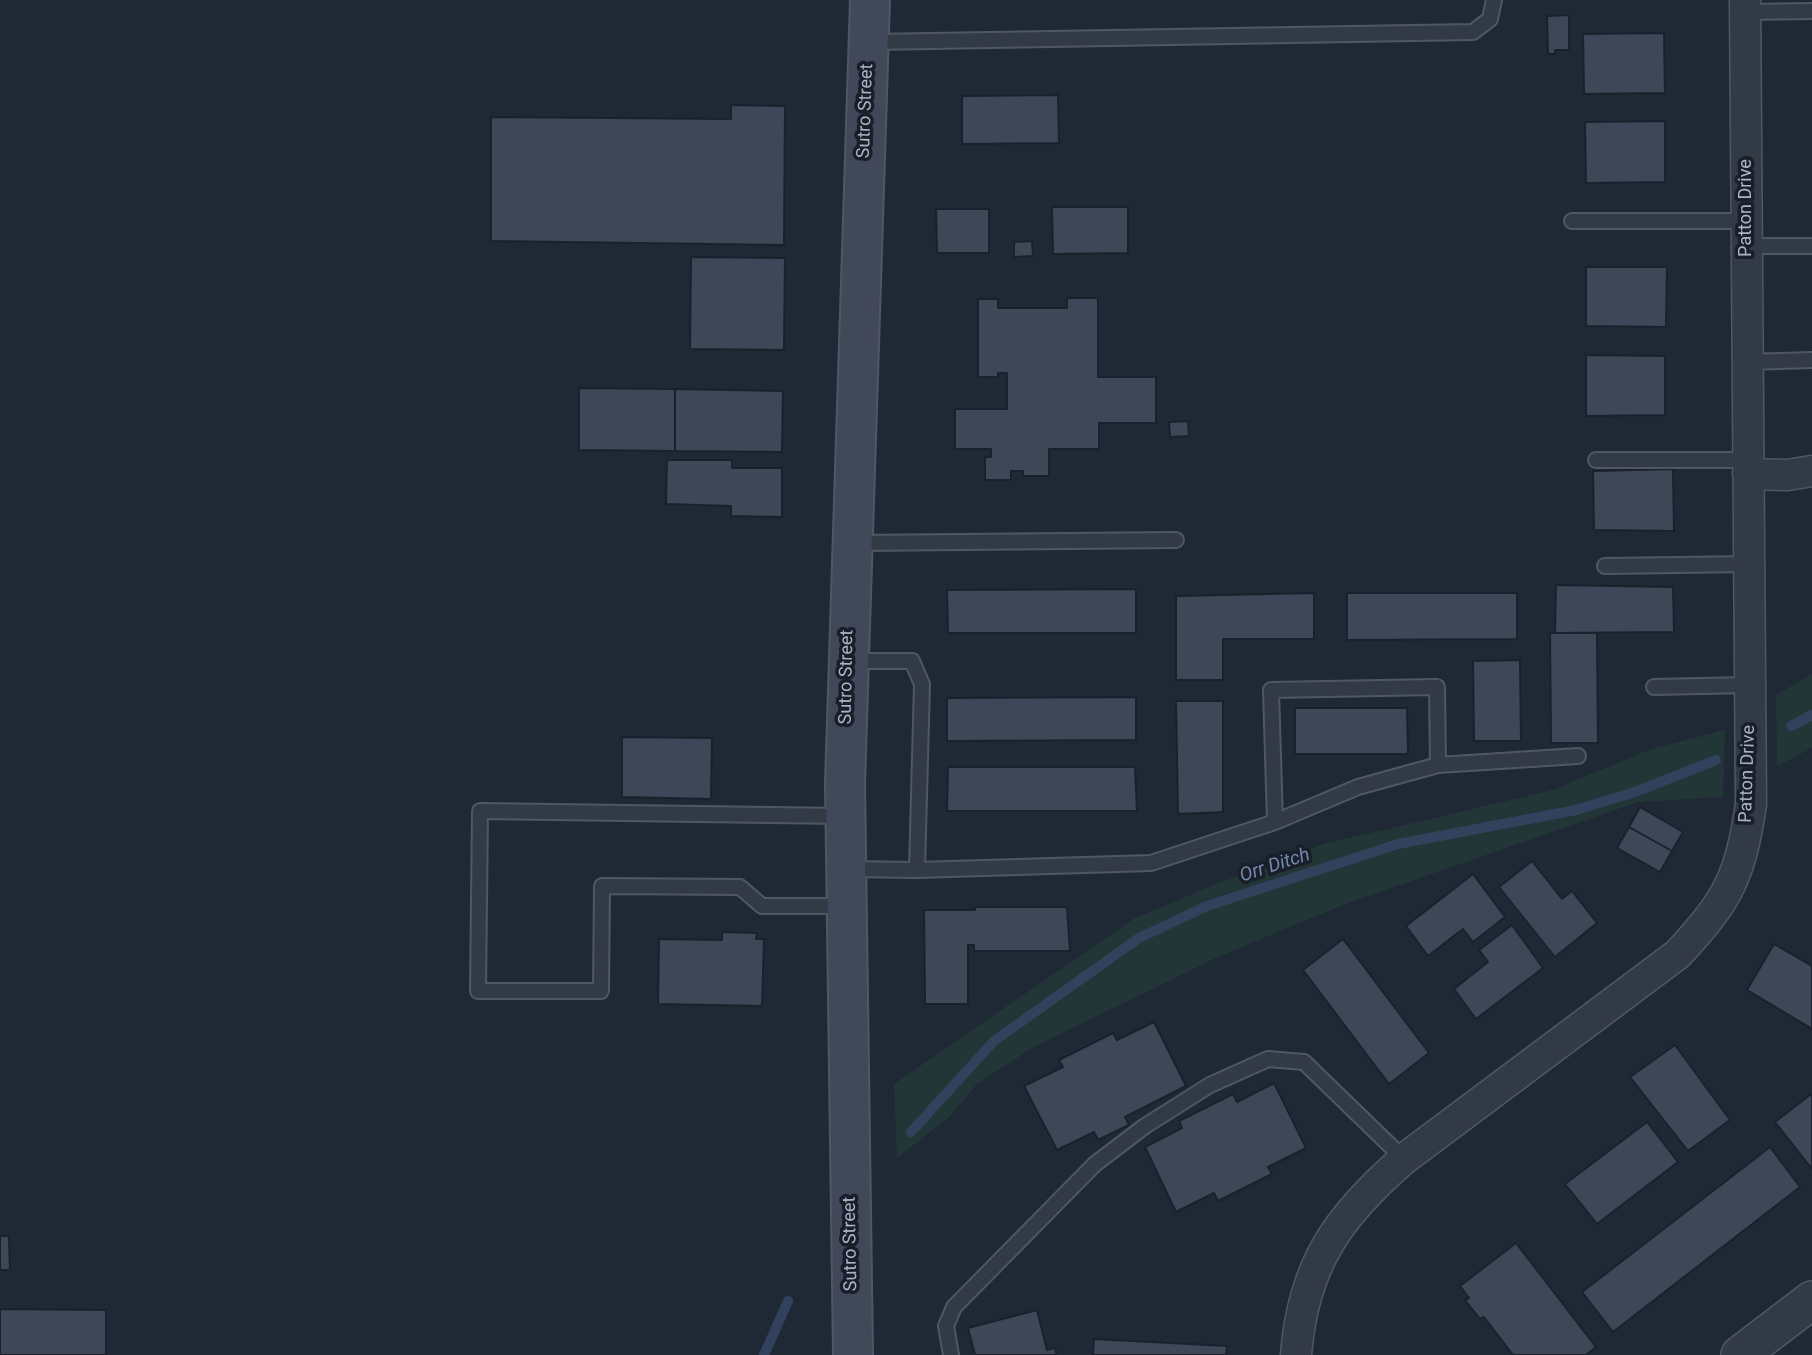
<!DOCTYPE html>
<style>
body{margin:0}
canvas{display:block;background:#1f2835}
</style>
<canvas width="1812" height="1355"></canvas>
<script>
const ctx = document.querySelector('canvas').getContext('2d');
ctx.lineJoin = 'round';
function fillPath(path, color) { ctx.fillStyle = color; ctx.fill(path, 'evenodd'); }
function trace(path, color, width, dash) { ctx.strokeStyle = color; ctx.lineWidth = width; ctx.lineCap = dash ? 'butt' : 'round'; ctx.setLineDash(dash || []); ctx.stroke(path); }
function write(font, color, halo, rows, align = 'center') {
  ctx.font = font + ' Roboto,sans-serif'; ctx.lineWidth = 7; ctx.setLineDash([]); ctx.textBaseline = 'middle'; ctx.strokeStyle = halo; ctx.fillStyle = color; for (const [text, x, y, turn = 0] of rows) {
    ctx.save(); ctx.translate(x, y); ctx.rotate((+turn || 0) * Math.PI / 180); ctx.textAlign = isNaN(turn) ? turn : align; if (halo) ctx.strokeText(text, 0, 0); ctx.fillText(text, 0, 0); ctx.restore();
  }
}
fillPath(new Path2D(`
 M1812,674V748L1777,766L1776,695Z
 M1725,730L1723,797L1638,802L1343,905L1220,956L1032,1048L977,1084L949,1117L897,1158L894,1084L1135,918L1219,883L1324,844L1553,790L1651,749Z`), '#223537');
trace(new Path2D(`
 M1791,726L1812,715
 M911,1132L994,1041L1139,938L1207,906L1398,844L1576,810L1635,792L1716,760
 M764,1355L788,1301`), '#32425d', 10);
const building = new Path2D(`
 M1569,15V50H1555V54H1548L1547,16Z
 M1664,33L1665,93L1584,94L1583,34Z
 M1058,95L1059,143L962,144V96Z
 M731,105L785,106L784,245L491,241V117L731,119Z
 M1665,121V182L1586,183L1585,122Z
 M1052,207H1128V253L1053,254Z
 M936,209H989V253H937Z
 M1032,241L1033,256L1014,257V242Z
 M691,257L785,258L784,350L690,349Z
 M1586,267H1667L1666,327L1586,326Z
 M1067,298H1098V377H1156V423H1099V449H1049V476H1023V471H1011V480H985V457H991V449H955V409H1007V373H998V377H978V299H998V308H1067Z
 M1586,355L1665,356V415L1586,416Z
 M579,388L675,389V451L579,450Z
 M675,389L783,391L782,452L675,451Z
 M1188,421L1189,436L1170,437L1169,422Z
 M667,460H732V468H782V517L731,516V506L666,504Z
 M1673,469L1674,531L1594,530L1593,471Z
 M1556,585L1673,587L1674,632L1555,633Z
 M1136,589V633H948L947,590Z
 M1314,593V639H1223V680H1176V596Z
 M1347,593H1517V639L1347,640Z
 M1550,633H1597L1598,743H1551Z
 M1520,660L1521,741H1474L1473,661Z
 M1136,697V740L947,741V698Z
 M1176,701H1223V812L1178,814Z
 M1295,708H1407L1408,754H1295Z
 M622,737L712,738L711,799L622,797Z
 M948,767H1135L1137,811H947Z
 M1640,807L1683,832L1672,851L1629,827Z
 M1629,827L1672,851L1660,872L1617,848Z
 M1532,861L1562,899L1572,891L1597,923L1555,957L1499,887Z
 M1473,874L1505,917L1473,942L1463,929L1428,956L1406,926Z
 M975,907H1067L1070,951H974V945H968V1004H925L924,910H975Z
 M1512,925L1543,968L1476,1019L1454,989L1488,962L1479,950Z
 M722,932L757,933L756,939H764L762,1006L658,1004L659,939L722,940Z
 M1343,939L1429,1053L1389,1084L1303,970Z
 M1774,944L1812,966V1029L1747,990Z
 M1154,1022L1186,1086L1125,1117L1129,1125L1098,1140L1094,1132L1057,1150L1024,1086L1063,1067L1059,1060L1113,1033L1117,1040Z
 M1675,1045L1730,1120L1688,1151L1630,1077Z
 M1274,1083L1306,1148L1268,1167L1272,1174L1218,1201L1214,1193L1176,1212L1145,1147L1182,1128L1179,1121L1233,1094L1237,1102Z
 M1811,1094L1812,1096V1169L1775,1122Z
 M1647,1122L1678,1162L1597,1224L1565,1184Z
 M1770,1147L1800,1187L1613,1332L1582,1292Z
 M0,1236H9L10,1270H0Z
 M1516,1243L1596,1347L1586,1355H1513L1484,1317L1480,1319L1465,1300L1469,1298L1460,1286Z
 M0,1309L106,1310V1355H0Z
 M1037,1310L1047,1350L1055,1348L1057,1355H975L968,1328Z
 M1094,1339L1227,1346L1226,1355H1093Z`);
fillPath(building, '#3d4758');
trace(building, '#1a212c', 2);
const service = new Path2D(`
 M1745,12L1812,11
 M870,42L1473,32L1490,19L1494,0
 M1572,221H1746
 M1747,246H1812
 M1747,362L1812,360
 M1596,460H1748
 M856,543L1176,540
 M1605,566L1749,564
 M1654,687L1750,685
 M1438,765L1578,756
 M844,816L480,811L478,991H601L602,886L740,887L762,906H845
 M846,869L917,870L922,684L912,661H849
 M917,870L1151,863L1275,822L1358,787L1438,765L1437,687L1271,690L1275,822
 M951,1355L946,1326L954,1307L1095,1164L1145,1126L1210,1085L1268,1059L1304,1062L1404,1159`);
const minor = new Path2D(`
 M1748,474L1787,475L1812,471
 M1296,1355C1303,1265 1338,1216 1404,1159L1678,954C1728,900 1740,878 1751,804L1745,0`);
const tertiary = new Path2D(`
 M1740,1355L1812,1300`);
const secondary = new Path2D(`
 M853,1355L845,783L870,0`);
trace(service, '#505764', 18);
trace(minor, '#505764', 33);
trace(tertiary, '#505764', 40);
trace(secondary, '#505764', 42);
trace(service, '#323a46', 14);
trace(minor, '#323a46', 30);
trace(tertiary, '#323a46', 37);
trace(secondary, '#404859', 38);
write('18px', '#acb4c3', '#181f2a', [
 ["Sutro Street",866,111,-88],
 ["Patton Drive",1746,208,-90],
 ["Sutro Street",847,677,-89],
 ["Patton Drive",1748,774,-88],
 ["Sutro Street",851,1244,-91]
]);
write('italic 19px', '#7489ac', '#181f2a', [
 ["Orr Ditch",1275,866,-18]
]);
</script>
